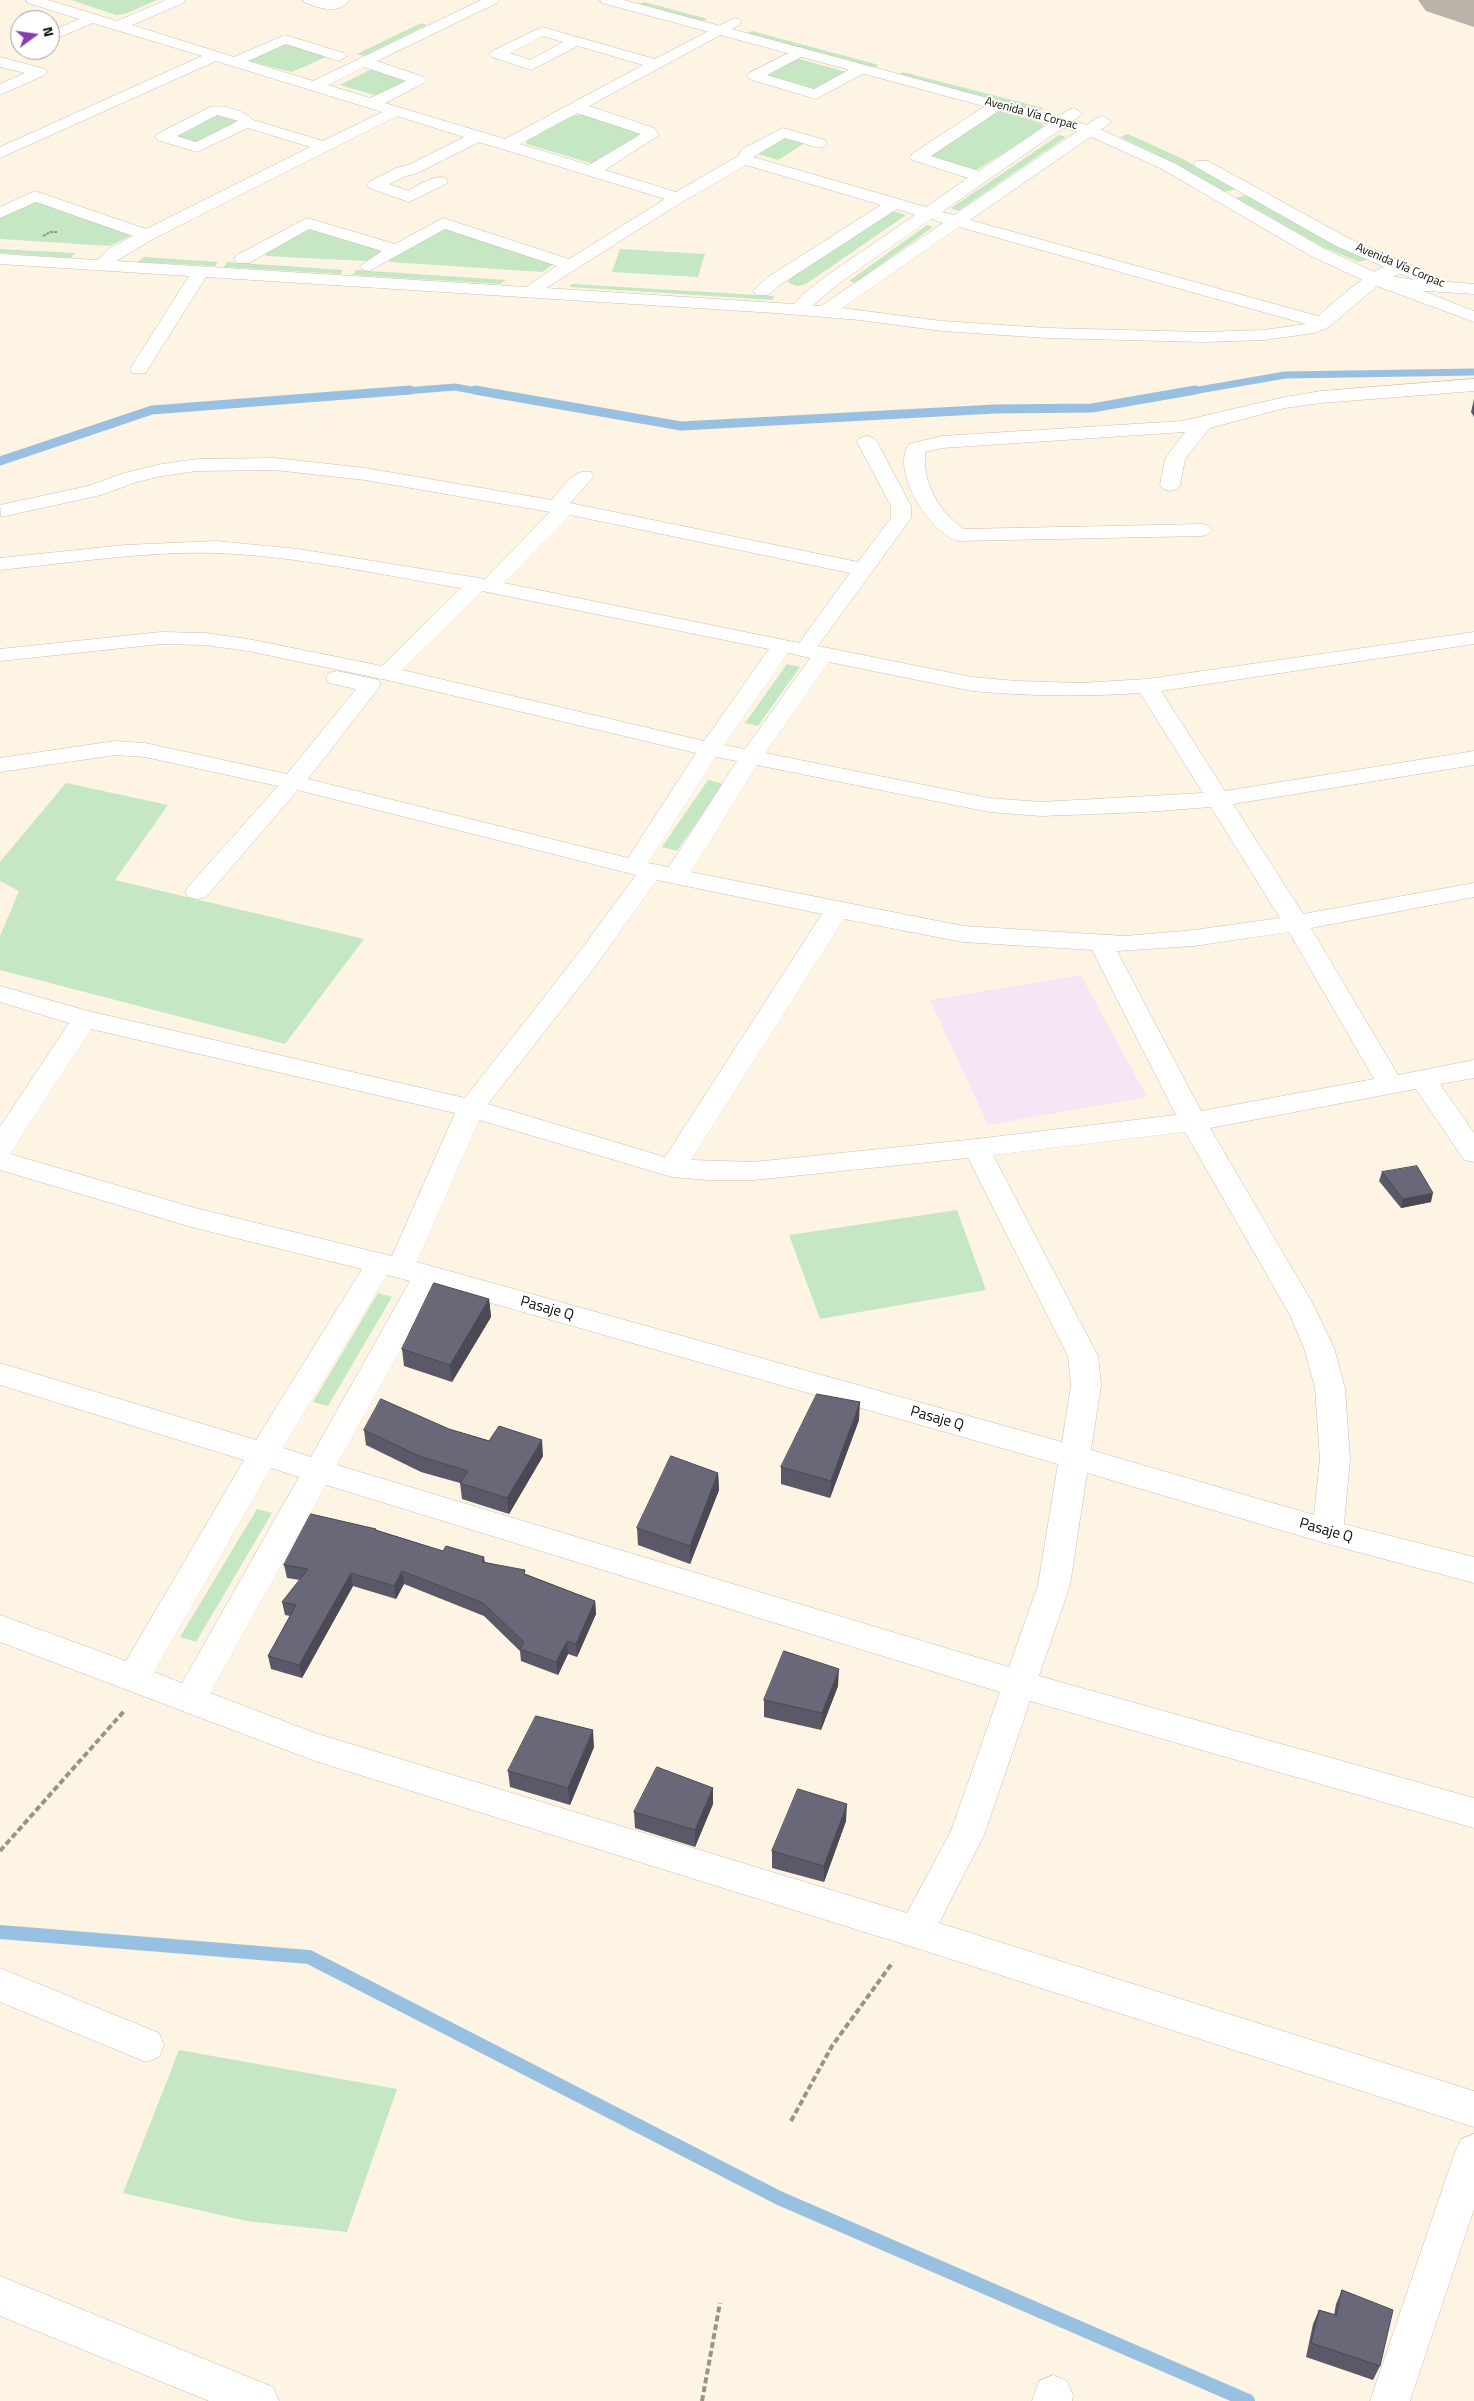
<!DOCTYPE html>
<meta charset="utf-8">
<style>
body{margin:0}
#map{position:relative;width:1474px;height:2401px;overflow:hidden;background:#fef4e4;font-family:"Titillium Web",sans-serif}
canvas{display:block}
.north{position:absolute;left:10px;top:10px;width:50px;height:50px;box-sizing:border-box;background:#fff;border:1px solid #9f9e9c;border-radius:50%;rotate:76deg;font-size:14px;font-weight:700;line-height:20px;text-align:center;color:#0f0c07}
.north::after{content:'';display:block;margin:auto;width:18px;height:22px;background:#833fb3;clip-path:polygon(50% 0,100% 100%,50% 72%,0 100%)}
</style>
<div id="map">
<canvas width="1474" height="2401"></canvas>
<div class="north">N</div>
</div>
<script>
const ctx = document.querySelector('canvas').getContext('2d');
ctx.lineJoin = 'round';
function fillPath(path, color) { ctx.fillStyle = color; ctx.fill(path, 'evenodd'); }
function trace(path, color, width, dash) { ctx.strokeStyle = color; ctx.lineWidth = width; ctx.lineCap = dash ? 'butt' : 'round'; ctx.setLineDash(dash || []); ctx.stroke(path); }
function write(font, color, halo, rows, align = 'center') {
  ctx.font = font + ' "Titillium Web",sans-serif'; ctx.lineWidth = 4; ctx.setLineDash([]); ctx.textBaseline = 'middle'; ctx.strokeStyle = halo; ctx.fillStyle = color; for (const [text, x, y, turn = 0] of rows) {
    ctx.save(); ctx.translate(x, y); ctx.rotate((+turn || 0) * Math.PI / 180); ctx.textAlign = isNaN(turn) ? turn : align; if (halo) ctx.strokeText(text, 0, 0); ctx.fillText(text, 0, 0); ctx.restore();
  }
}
fillPath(new Path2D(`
 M1081,975L1147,1097L988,1125L930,1000Z`), '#f7e5f6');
fillPath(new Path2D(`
 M71,0H157L125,14L116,15Z
 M644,2L708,19L702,21L639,4Z
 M421,23L427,25L364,56L357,54Z
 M752,31L879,65L874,68L747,33Z
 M281,42L323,54L326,57L292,72L248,61L247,59Z
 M793,57L846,72L815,91L760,76Z
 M372,69L408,80L377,96L340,85Z
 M903,72L1043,108L1038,112L898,75Z
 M998,111L1041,123L1045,127L975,171L922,157Z
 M217,114L239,120L199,143L173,137Z
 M574,115H587L641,134V136L596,162L590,163L527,144L526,140Z
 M1128,134L1183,159L1236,189L1225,192L1174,163L1120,137Z
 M1059,135L1066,137L958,211L951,208Z
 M786,138L805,143L778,160L758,154Z
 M1247,195L1369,259L1359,262L1323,247L1236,198Z
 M32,201L41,202L134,234L110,246L0,239V217Z
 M892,211L906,215L806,284L797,286L789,283L788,278Z
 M927,225L933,227L855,283L849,281Z
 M305,227L377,247L381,251L369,261H364L267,256L263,251Z
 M447,228L555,263L542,272L390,262L388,259L442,229Z
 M0,249L75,253L71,258L0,253Z
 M620,249L705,254L698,277L612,272Z
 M144,257L218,262L215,266L137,262Z
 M227,262L343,270L340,274L224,267Z
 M356,270L506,280L500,284L353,275Z
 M571,284L774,296L773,300L570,287Z
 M787,664L800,667L758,726L745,723Z
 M708,780L723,784L677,851L662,847Z
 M66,783L168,805L115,880L364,939L285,1044L0,970V936L19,891L0,881V862Z
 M957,1210L986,1290L820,1319L789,1235Z
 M378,1293L392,1297L328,1406L313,1402Z
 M257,1509L272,1513L196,1642L180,1637Z
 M179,2050L397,2089L347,2232L247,2221L123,2193Z`), '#c6e7c3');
trace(new Path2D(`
 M393,392L455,387L482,392
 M1187,392L1285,375L1474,372`), '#98c0e1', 7);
trace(new Path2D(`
 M475,390L681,426L995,409L1092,408L1195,390
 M0,461L152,410L410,390`), '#98c0e1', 9);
trace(new Path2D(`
 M0,1932L309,1957L779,2198L1248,2401`), '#98c0e1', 14);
fillPath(new Path2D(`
 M1418,0H1474V27L1426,11Z`), '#bab2a6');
const minor = new Path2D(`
 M26,0H48L117,21L166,0H185L183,3L132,25L234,57L285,35L344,53L347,56L339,61L286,44L248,61L313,81L481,0H499L497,3L377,61L424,77L427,80L424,83L385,103L505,139L643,65L578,46L531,70L492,57L489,54L492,51L542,27L655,59L734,18L739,19L741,22L739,25L589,106L654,128L659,135L605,170L676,192L738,156L742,149L783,128L825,140L827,143L825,146L819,148L785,138L753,157L926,207L968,178L912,160L910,157L912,154L991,102H1003L1005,105L1003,108L931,156L979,171L1068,110L1074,108L1082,113L1080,116L942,212L954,215L1097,118L1103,116L1111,121L1109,124L970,220L1318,316C1336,301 1381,257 1405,263L1408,267L1405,271L1390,278L1474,311V322L1377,286L1329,327L1314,333L1264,340L1203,342L1047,338L942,331L860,320L775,313L206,277L148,369L146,373H132L130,369L189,276L0,264V254L97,260L110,248L133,236L36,202L0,218V207L35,191L146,229L310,147L248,128L197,152L157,140L155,137L157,134L210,107C222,104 245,111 253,120L323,141L382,112L216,61L0,158V147L202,56L93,23L50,41V32L79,19L28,3ZM543,36L563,42L530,60L510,53ZM364,67L406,81L370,98L328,85ZM577,113L641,134L589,165L520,144ZM217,115L238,121L196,142L177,136ZM397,116L464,137L408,165L396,168L369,182L367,185L369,188L409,202L446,184L448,181L446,178C433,174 419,185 408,191L389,184L406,176L418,173L479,142L665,199L569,259L443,218L395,244L307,218L237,255L234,259L237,263H249L309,229L382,251L360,266L363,270L369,271L445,229L557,266L526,287L116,261L153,239ZM746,165L881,205L768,277L753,291L756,295H768L780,285L897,209L915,215L826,276L802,295L794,304L546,288L674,207ZM931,219L943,223L821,306H812L838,284ZM959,227L1306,324L1264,330L1203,332L1047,328L942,321L842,308Z
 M303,0H350C338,15 320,8 305,3Z
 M800,47L805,49L808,52L805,55L767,75L814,89L856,66L861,64L869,69L866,72L816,99L749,79L746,76L749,73Z
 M0,57L45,69L48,72L45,75L0,95V84L25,73L0,67Z
 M1474,379V391L1321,403L1285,408L1210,428L1185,459L1180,485L1177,489L1170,491L1163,489L1160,485L1165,459L1185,432L942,448L925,452C923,483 938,511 964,529L1202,524L1209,526L1212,530L1209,534L1202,536L959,541C930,534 890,471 909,444L942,436L1182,421L1285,397L1321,391Z
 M867,436L874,438L877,442L911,506V518L818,646L972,677L1016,681L1081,683L1147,679L1474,632V644L1161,691L1225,791L1474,751V765L1233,804L1303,914L1474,883V897L1311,928L1398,1075L1474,1060V1078L1440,1084L1474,1133V1162L1464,1160L1416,1089L1210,1128L1314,1306L1334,1348L1345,1388L1350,1459L1344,1524L1474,1557V1583L1328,1544L1087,1473L1070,1585L1039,1676L1474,1798V1828L1030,1701L984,1835L939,1923L1474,2091V2127L916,1948L315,1761L0,1642V1615L126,1661L244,1460L0,1385V1363L256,1440L362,1269L195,1228L0,1170V1127L69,1023L0,1002V986L88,1011L465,1098L577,955L636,875L298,790L206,897L197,899L188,897L185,892L188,887L278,786L145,757L115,755L0,772V758L115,741L145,743L287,774L356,689L329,683L326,678L329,673L337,671L378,680L381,685L308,779L628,858L696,753L387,680L248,651L205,645L161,644L0,661V649L161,632L205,633L248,639L382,666L461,588C381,575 298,556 216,553C147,551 69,563 0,570V558L125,545L216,541L298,549L485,579L550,512L365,480L275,470L197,471L162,476L137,482L101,495L1,517L0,505L88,486L124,473L162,464L197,459L275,458L365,468L552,500C562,488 574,468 591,472L594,476L570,503L858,562L891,518V506L857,442L860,438ZM570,515L850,573L799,643L504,583ZM482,591L769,649L704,741L402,670ZM788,653L810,658L745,749L724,745ZM829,662L972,691C1028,696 1084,697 1140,693L1203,793L1041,802L989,798L765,753ZM716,757L737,761L669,867L648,863ZM757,765L989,812L1041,816L1145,812L1211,807L1280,918L1194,930L1125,936L963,926L691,872ZM657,880L822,914L665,1157L488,1104L595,967ZM844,919L963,942L1092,950L1176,1115L976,1139L754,1162L691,1160ZM1289,932L1374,1079L1201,1111L1117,951L1194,946ZM91,1029L455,1113L392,1256L195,1208L10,1154ZM479,1120L672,1177L707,1180H754L968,1158L1068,1356L1071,1385L1062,1442L417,1262ZM1185,1132L1290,1315L1304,1348L1315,1388L1320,1459L1314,1515L1091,1450L1101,1385L1098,1356L993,1155ZM387,1275L410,1281L311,1457L283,1448ZM435,1287L1058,1464L1038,1585L1009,1667L337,1465ZM271,1468L299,1477L182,1683L154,1672ZM326,1485L1000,1692L951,1831L907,1913L318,1734L210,1693Z
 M0,1968L159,2033L164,2045L159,2057L146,2062L0,2002Z
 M1474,2134V2209L1410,2401H1370L1455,2152L1461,2139Z
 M0,2276L273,2387L279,2401H209L0,2316Z
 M1053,2375L1067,2381L1073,2395L1072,2401H1032L1039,2381Z`);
const major = new Path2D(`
 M600,0H624L1095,127L1174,163L1323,248L1379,274L1415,280L1336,246L1196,167L1194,164L1196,161H1208L1348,238L1426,272L1429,276L1423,280L1474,284V294L1411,290L1369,283L1311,256L1162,169L1083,133L602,3Z`);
trace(minor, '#c8beaf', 1);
trace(major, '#c8beaf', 1);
trace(new Path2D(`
 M43,236L50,232H58`), '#9a9387', 2, [3, 1]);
trace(new Path2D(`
 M0,1851L125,1710
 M791,2121L832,2046L893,1962
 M702,2401L720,2303`), '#9a9387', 4, [6, 3]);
fillPath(minor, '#fff');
fillPath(major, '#fff');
fillPath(new Path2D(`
 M1474,399V417L1471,412Z
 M1382,1172L1431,1202L1401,1208L1379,1181Z
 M489,1299L491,1317L452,1382L404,1366L402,1349Z
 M859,1420L830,1498L781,1484V1467Z
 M449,1429L543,1456L509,1514L462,1499L460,1483L421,1472L366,1445L364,1430Z
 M718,1473L719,1490L690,1564L638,1545L637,1528Z
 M376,1529L377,1530L443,1551L484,1557L485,1562L526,1574L595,1601L596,1614L577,1657L568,1654L558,1675L521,1661L520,1651L484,1616L404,1584L396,1599L353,1586L302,1678L271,1669L268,1656L290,1616L285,1615L282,1602L300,1580L287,1578L284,1565Z
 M838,1686L821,1730L764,1717V1700Z
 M594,1747L570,1805L510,1787L508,1771Z
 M713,1788V1804L695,1847L635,1828L634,1812Z
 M846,1821L824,1882L772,1868V1851Z
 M1342,2290L1380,2366L1373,2380L1306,2357L1313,2324L1319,2310L1334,2315L1336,2304Z`), '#5b5967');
fillPath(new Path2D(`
 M1433,1193L1431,1202L1401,1208L1403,1199Z
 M489,1299L491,1317L452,1382L450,1365Z
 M860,1402L859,1420L830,1498L831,1481Z
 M542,1440L543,1456L509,1514L507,1498Z
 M718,1473L719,1490L690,1564V1546Z
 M402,1571L404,1584L396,1599L394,1586Z
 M351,1573L353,1586L302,1678L299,1665Z
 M595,1601L596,1614L577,1657L576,1644Z
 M567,1641L568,1654L558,1675L556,1662Z
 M839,1669L838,1686L821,1730L822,1713Z
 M593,1730L594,1747L570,1805L568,1788Z
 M713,1788V1804L695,1847V1830Z
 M847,1804L846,1821L824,1882V1866Z`), '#4a4954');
const building = new Path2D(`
 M1417,1166L1433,1193L1403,1199L1382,1172Z
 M434,1283L489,1299L450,1365L402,1349Z
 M817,1394L860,1402L831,1481L781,1467Z
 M381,1399L449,1429L489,1441L499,1426L542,1440L507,1498L460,1483L468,1471L419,1456L364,1430Z
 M671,1456L718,1473L690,1546L637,1528Z
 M311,1514L376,1529L375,1530L443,1551L446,1546L484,1557L482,1562L525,1570L524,1574L595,1601L576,1644L567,1641L556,1662L520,1649L524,1642L483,1603L402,1571L394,1586L351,1573L299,1665L268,1656L296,1605L282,1602L308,1569L284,1565Z
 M784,1651L839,1669L822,1713L764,1700Z
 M536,1716L593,1730L568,1788L508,1771Z
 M657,1767L713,1788L695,1830L634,1812Z
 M798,1789L847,1804L824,1866L772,1851Z
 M1342,2290L1393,2310L1380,2366L1311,2343L1319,2310L1336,2315Z`);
fillPath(building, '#6a6878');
trace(building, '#4a4954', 1);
write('12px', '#0f0c07', '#fff', [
 ["Avenida Vía Corpac",1031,114,15],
 ["Avenida Vía Corpac",1400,266,23]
]);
write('15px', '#0f0c07', '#fff', [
 ["Pasaje Q",547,1309,16],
 ["Pasaje Q",937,1419,16],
 ["Pasaje Q",1326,1531,16]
]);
</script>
